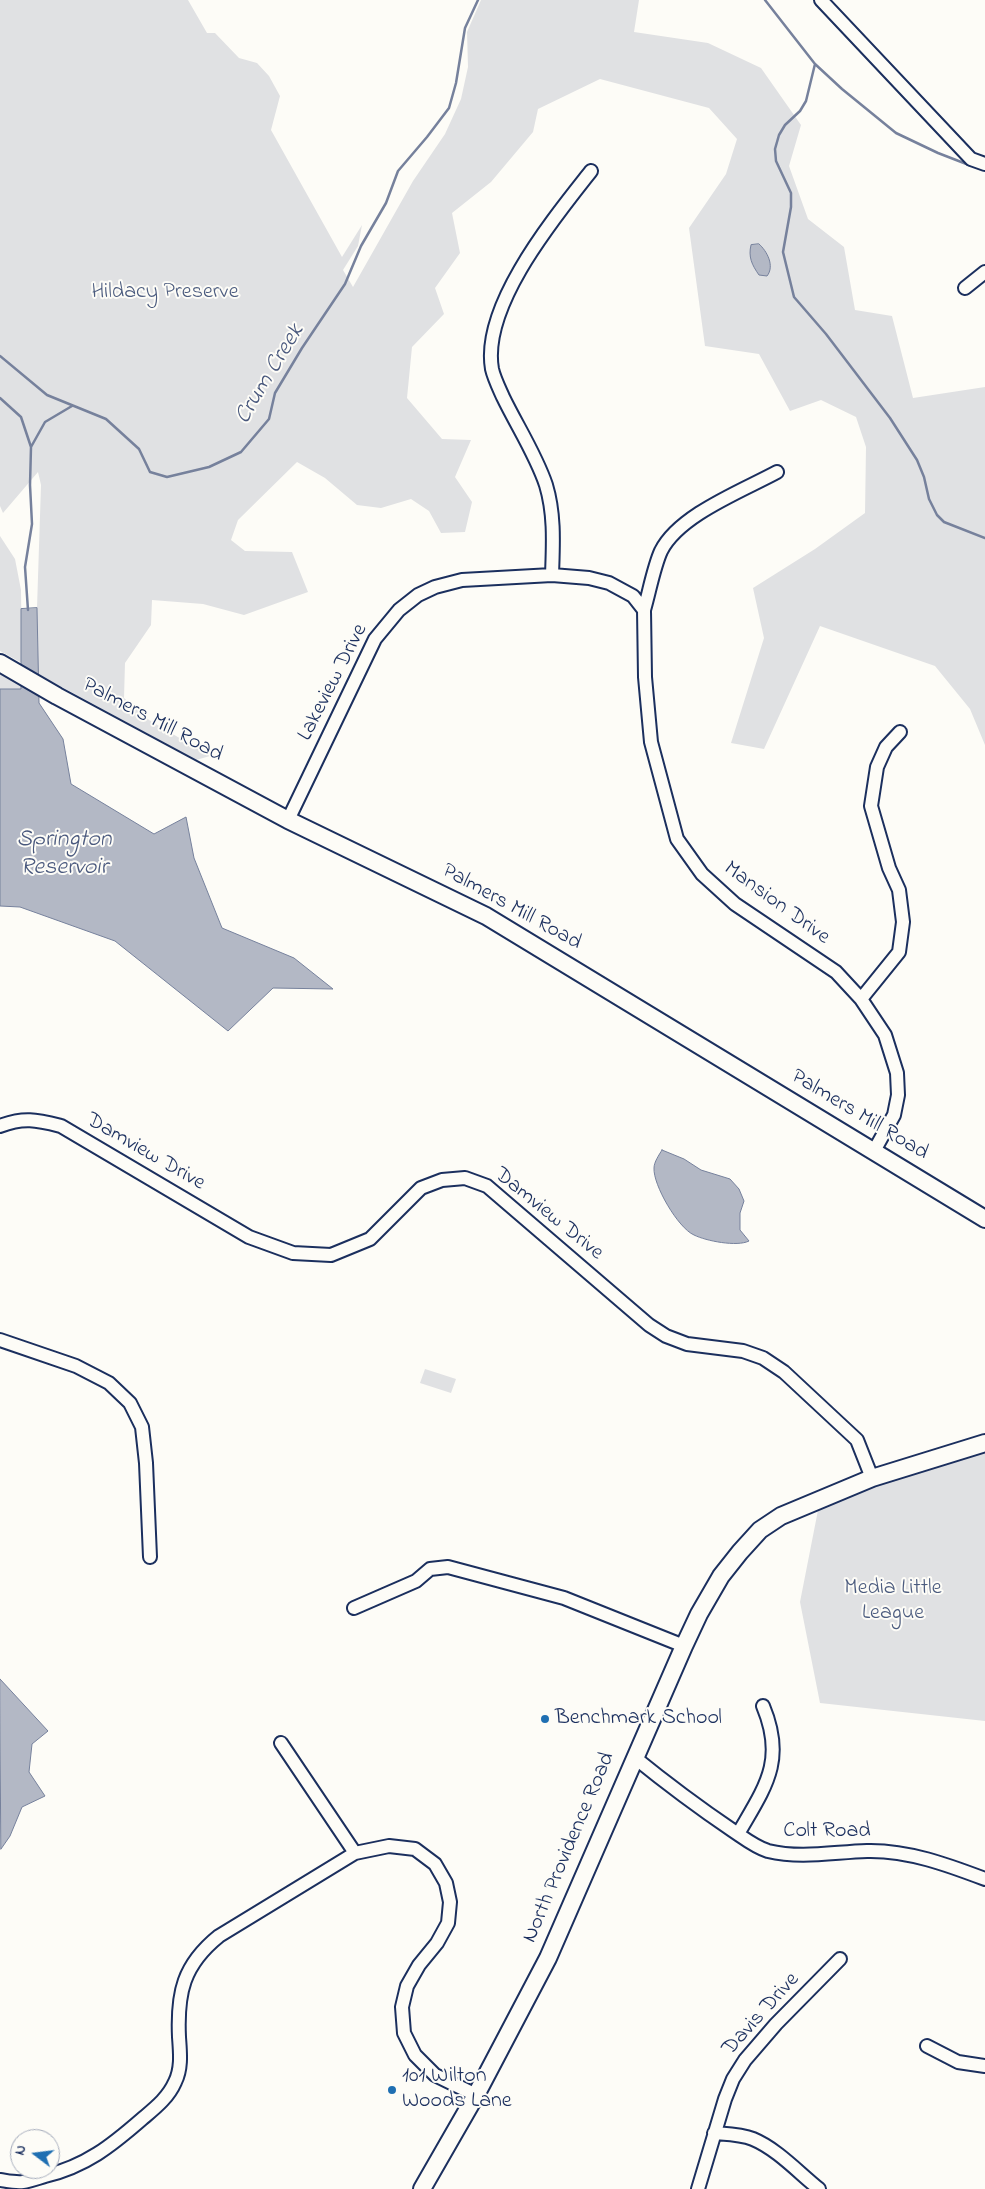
<!DOCTYPE html>
<style>
body{margin:0}
#map{position:relative;width:985px;height:2189px;overflow:hidden;background:#fdfcf7;font-family:"Indie Flower",sans-serif}
canvas{display:block}
.north{position:absolute;left:10px;top:2129px;width:50px;height:50px;box-sizing:border-box;background:#fdfcf7;border:1px solid #a3aaba;border-radius:50%;rotate:285deg;font-size:14px;font-weight:700;line-height:20px;text-align:center;color:#1b2f5e}
.north::after{content:'';display:block;margin:auto;width:18px;height:22px;background:#1f6fb2;clip-path:polygon(50% 0,100% 100%,50% 72%,0 100%)}
</style>
<div id="map">
<canvas width="985" height="2189"></canvas>
<div class="north">N</div>
</div>
<script>
const ctx = document.querySelector('canvas').getContext('2d');
ctx.lineJoin = 'round';
function fillPath(path, color) { ctx.fillStyle = color; ctx.fill(path, 'evenodd'); }
function trace(path, color, width, dash) { ctx.strokeStyle = color; ctx.lineWidth = width; ctx.lineCap = dash ? 'butt' : 'round'; ctx.setLineDash(dash || []); ctx.stroke(path); }
function write(font, color, halo, rows, align = 'center') {
  ctx.font = font + ' "Indie Flower",sans-serif'; ctx.lineWidth = 4; ctx.setLineDash([]); ctx.textBaseline = 'middle'; ctx.strokeStyle = halo; ctx.fillStyle = color; for (const [text, x, y, turn = 0] of rows) {
    ctx.save(); ctx.translate(x, y); ctx.rotate((+turn || 0) * Math.PI / 180); ctx.textAlign = isNaN(turn) ? turn : align; if (halo) ctx.strokeText(text, 0, 0); ctx.fillText(text, 0, 0); ctx.restore();
  }
}
fillPath(new Path2D(`
 M0,0H188L207,33H215L239,58L257,63L269,76L280,96L271,130L342,257L362,225L358,246L343,270L353,287L413,181L445,134L461,99L468,67L467,32L481,0H639L634,32L708,43L761,68L801,125L789,166L808,219L844,247L855,310L892,316L913,398L985,387V745L970,709L935,666L820,626L764,749L731,743L764,638L753,588L815,549L865,513L866,447L856,417L821,400L790,411L759,354L705,346L689,228L726,174L737,139L709,108L600,79L538,109L533,132L491,182L452,213L460,253L435,288L444,314L412,347L407,398L442,439L471,440L455,477L472,502L465,532L441,533L429,511L411,499L381,508L357,505L325,478L297,462L238,520L231,540L245,551L292,552L308,592L244,615L203,604L152,600L151,625L125,663L124,698L149,720L210,756L196,760L38,674L37,608L41,485L38,472L3,513L0,506Z
 M0,536L15,559L21,590L22,663L0,651Z
 M0,672L21,685V689H0Z
 M425,1369L456,1379L451,1393L420,1383Z
 M985,1450V1721L820,1703L800,1602L820,1500Z`), '#e0e1e3');
const water = new Path2D(`
 M759,244C767,251 775,266 767,276L759,275C752,265 748,257 751,245Z
 M37,608L39,703L63,739L71,784L154,834L186,817L194,858L222,928L294,958L333,989L273,988L228,1031L115,941L20,907L0,906V689H21V609Z
 M662,1150L684,1159L701,1170L730,1179L739,1189L744,1201L740,1213V1230L749,1241C737,1247 706,1241 694,1235C678,1228 653,1185 654,1168C654,1162 659,1155 662,1150Z
 M0,1679L48,1731L32,1744L29,1772L45,1796L22,1807L10,1836L1,1849Z`);
fillPath(water, '#b3b8c5');
trace(water, '#76819c', 1);
trace(new Path2D(`
 M765,0L815,64L842,89L896,133L938,153L969,165
 M815,64L806,101L800,111L785,125L779,135L775,149L776,161L791,193V207L783,252L794,297L826,334L890,418L917,460L924,477L929,499L937,515L944,522L985,538
 M0,356L47,395L106,419L139,449L150,472L167,477L209,467L241,452L269,419L275,393L302,348L345,284L361,246L386,203L398,171L427,137L449,108L456,83L465,28L478,0
 M0,398L21,417L31,447
 M28,610L25,567L32,524L30,485L31,447L45,422L72,406`), '#76819c', 2.5);
const minor = new Path2D(`
 M821,0L971,159L985,164
 M965,288L985,272
 M552,575C553,545 555,515 546,485C536,455 517,426 503,397C499,388 494,378 492,369C481,306 554,218 591,171
 M644,610L645,677L651,742L677,839L702,874L735,904L836,972L861,999L885,1035L897,1073L898,1095L894,1115L874,1151
 M288,820L375,639L399,610L418,595L435,587L462,580L552,575L589,578L609,583L633,596L644,610C649,593 654,566 661,551C679,515 742,491 777,472
 M861,999L899,952L903,922L899,890L889,868L871,806L877,767L886,747L900,732
 M0,1126C24,1117 36,1120 61,1126L249,1237L293,1253L331,1255L370,1239L421,1188L442,1180L465,1178L487,1186L649,1325L666,1336L687,1344L743,1351L763,1358L784,1372L857,1440L872,1478
 M0,1340L76,1366L109,1383L130,1403L142,1427L146,1463L150,1557
 M354,1608L416,1581L430,1569L448,1567L564,1598L684,1646
 M281,1743L355,1853
 M634,1757C666,1783 698,1807 732,1830C744,1838 755,1847 768,1851C801,1859 834,1852 867,1851C908,1850 948,1865 985,1879
 M738,1834C765,1787 786,1761 763,1706
 M927,2046L958,2062L985,2066
 M714,2133C727,2134 741,2134 753,2139C777,2149 798,2172 819,2189
 M0,2180C7,2181 16,2183 23,2182C30,2181 38,2178 45,2176C86,2166 111,2146 142,2119C155,2108 168,2098 175,2082C182,2068 180,2052 179,2037C177,1993 183,1965 219,1936L355,1853L389,1846L415,1849L435,1864L446,1883L450,1902L448,1923L437,1943L419,1965L407,1986L402,2007L404,2033L415,2055L435,2075L476,2095
 M698,2189L725,2099L733,2079L745,2060L776,2024L840,1959`);
const major = new Path2D(`
 M0,663L57,696L288,820L486,916L985,1219
 M422,2189L476,2095L548,1958L684,1646L699,1614L721,1576L740,1552L760,1530L781,1516L872,1478L985,1443`);
trace(minor, '#1b2f5e', 16);
trace(major, '#1b2f5e', 20);
trace(minor, '#fdfcf7', 12);
trace(major, '#fdfcf7', 16);
for (const [x, y, r, color] of [
 [545,1719,5,"#1f6fb2"],
 [392,2090,5,"#1f6fb2"]
]) { const dot = new Path2D(); dot.arc(x, y, r, 0, 2 * Math.PI); ctx.fillStyle = color; ctx.fill(dot); trace(dot, '#fdfcf7', 2); }
write('22px', '#4c5c7f', '#fdfcf7', [
 ["Hildacy Preserve",165,293],
 ["Media Little",893,1589],
 ["League",893,1614]
]);
write('22px', '#1b2f5e', '#fdfcf7', [
 ["Lakeview Drive",334,683,-63],
 ["Palmers Mill Road",152,721,28],
 ["Mansion Drive",776,904,36],
 ["Palmers Mill Road",511,908,29],
 ["Palmers Mill Road",859,1116,31],
 ["Damview Drive",145,1153,30],
 ["Damview Drive",548,1215,39],
 ["Colt Road",827,1832],
 ["North Providence Road",570,1848,-67],
 ["Davis Drive",762,2015,-48]
]);
write('22px', '#1b2f5e', '#fdfcf7', [
 ["Benchmark School",555,1719],
 ["101 Wilton",402,2077],
 ["Woods Lane",402,2102]
], 'left');
write('italic 24px', '#49587d', '#fdfcf7', [
 ["Crum Creek",271,375,-59],
 ["Springton",64,841],
 ["Reservoir",64,869]
]);
</script>
